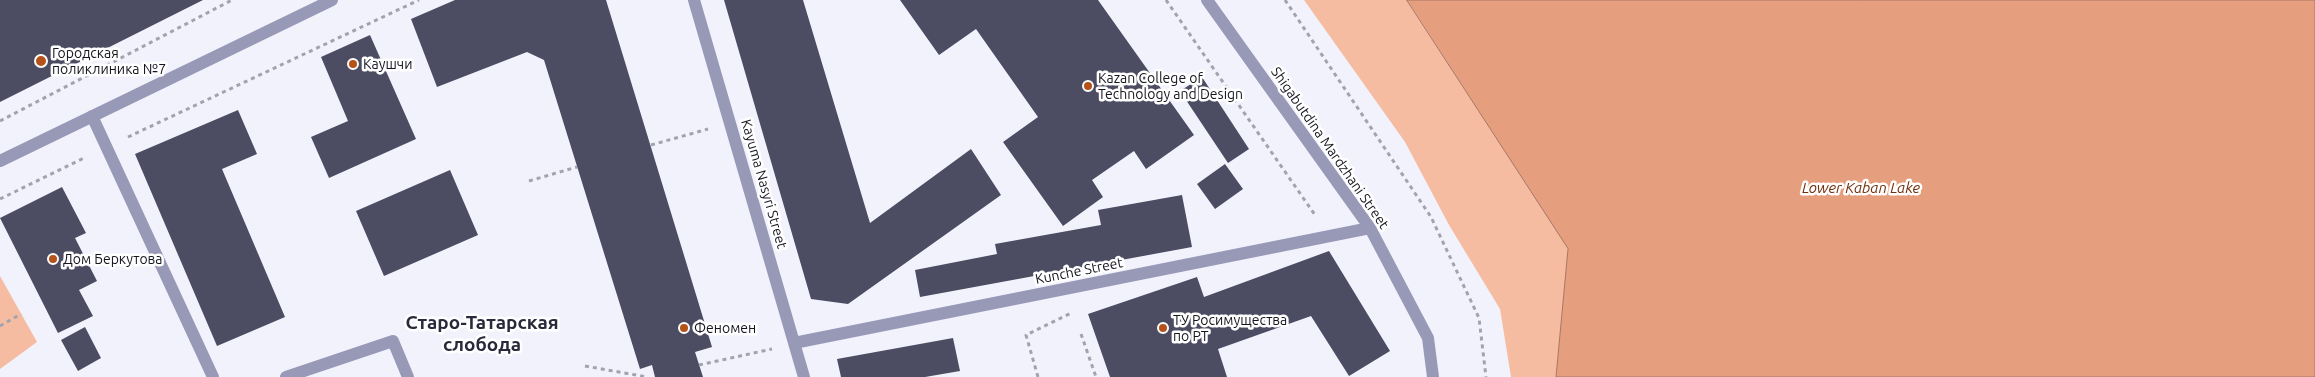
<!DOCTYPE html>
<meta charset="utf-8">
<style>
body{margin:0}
canvas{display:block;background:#f2f2fd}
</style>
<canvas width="2315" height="377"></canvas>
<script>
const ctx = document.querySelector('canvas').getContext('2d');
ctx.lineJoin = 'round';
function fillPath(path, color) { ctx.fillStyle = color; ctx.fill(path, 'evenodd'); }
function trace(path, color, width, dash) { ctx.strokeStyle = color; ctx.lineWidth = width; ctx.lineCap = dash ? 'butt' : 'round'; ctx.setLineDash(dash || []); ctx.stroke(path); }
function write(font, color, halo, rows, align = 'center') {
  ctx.font = font + ' Ubuntu,sans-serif'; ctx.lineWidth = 5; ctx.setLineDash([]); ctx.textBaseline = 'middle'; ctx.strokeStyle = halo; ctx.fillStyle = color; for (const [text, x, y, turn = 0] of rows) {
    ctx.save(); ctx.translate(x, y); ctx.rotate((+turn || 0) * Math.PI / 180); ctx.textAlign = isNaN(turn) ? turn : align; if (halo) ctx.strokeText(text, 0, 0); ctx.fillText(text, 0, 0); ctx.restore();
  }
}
fillPath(new Path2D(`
 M1304,0H1407L1568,249L1556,377H1511L1500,309L1449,225L1405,142Z
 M0,276L37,342L0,369Z`), '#f5bca2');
const water = new Path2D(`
 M1407,0H2315V377H1556L1568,249Z`);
fillPath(water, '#e59f7f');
trace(water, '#a77662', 1);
fillPath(new Path2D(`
 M0,0H203L0,102Z
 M455,0H606L712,347L695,352L703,377H655L652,365L640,369L544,60L527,52L437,87L411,19Z
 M724,0H803L870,223L971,149L1001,195L848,304L811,299Z
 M900,0H1098L1194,135L1146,169L1134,151L1092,180L1103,197L1063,226L1003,142L1038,117L976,29L939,55Z
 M370,35L416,139L329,178L311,137L348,121L321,57Z
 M1202,77L1249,149L1228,163L1180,91Z
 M238,110L257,154L222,169L285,317L217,346L135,154Z
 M1225,164L1243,189L1215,209L1197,184Z
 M450,170L478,235L384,276L356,211Z
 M62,187L86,233L75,238L97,281L79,290L93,316L58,333L0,218Z
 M1182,195L1192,247L920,297L915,270L997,254L995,244L1101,225L1098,210Z
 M1329,251L1390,351L1349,376L1311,316L1218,349L1227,377H1110L1088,314L1197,277L1204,297Z
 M85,327L101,358L78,371L61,340Z
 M953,338L960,371L925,377H841L837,359Z`), '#4c4c62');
trace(new Path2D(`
 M1166,0L1315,215
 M1285,0L1431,217L1479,318L1486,377
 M0,121L232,0
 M128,137L419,0
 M651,145L708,129
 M529,181L577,167
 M0,199L86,157
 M0,326L21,314
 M1081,334L1096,377
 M699,365L772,349
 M585,366L647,377
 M1038,377L1026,335L1071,313`), '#a3a3ae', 3, [4, 4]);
trace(new Path2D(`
 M694,0L804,377
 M1207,0L1370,228L1428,338L1433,377
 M92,116L213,377
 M0,161L332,0
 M794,343L1370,228
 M286,377L393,341L408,377`), '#9899b7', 12);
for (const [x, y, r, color] of [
 [41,61,6,"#b45219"],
 [353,64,5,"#b45219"],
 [1088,86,5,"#b45219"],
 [53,259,5,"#b45219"],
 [684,328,5,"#b45219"],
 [1163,328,5,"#b45219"]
]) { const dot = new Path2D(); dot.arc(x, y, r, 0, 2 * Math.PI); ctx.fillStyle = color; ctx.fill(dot); trace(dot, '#fff', 2); }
write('14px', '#15151e', '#fff', [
 ["Городская",52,53],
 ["поликлиника №7",52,69],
 ["Каушчи",363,64],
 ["Kazan College of",1098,78],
 ["Technology and Design",1098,94],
 ["Дом Беркутова",63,259],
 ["ТУ Росимущества",1173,320],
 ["по РТ",1173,336],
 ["Феномен",694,328]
], 'left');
write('14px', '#15151e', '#fff', [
 ["Shigabutdina Mardzhani Street",1330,148,55],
 ["Kayuma Nasyri Street",764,184,74],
 ["Kunche Street",1079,271,-11]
]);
write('italic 15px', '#70310e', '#fff', [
 ["Lower Kaban Lake",1861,188]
]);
write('bold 19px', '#29293c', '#fff', [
 ["Старо-Татарская",482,323],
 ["слобода",482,345]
]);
</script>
